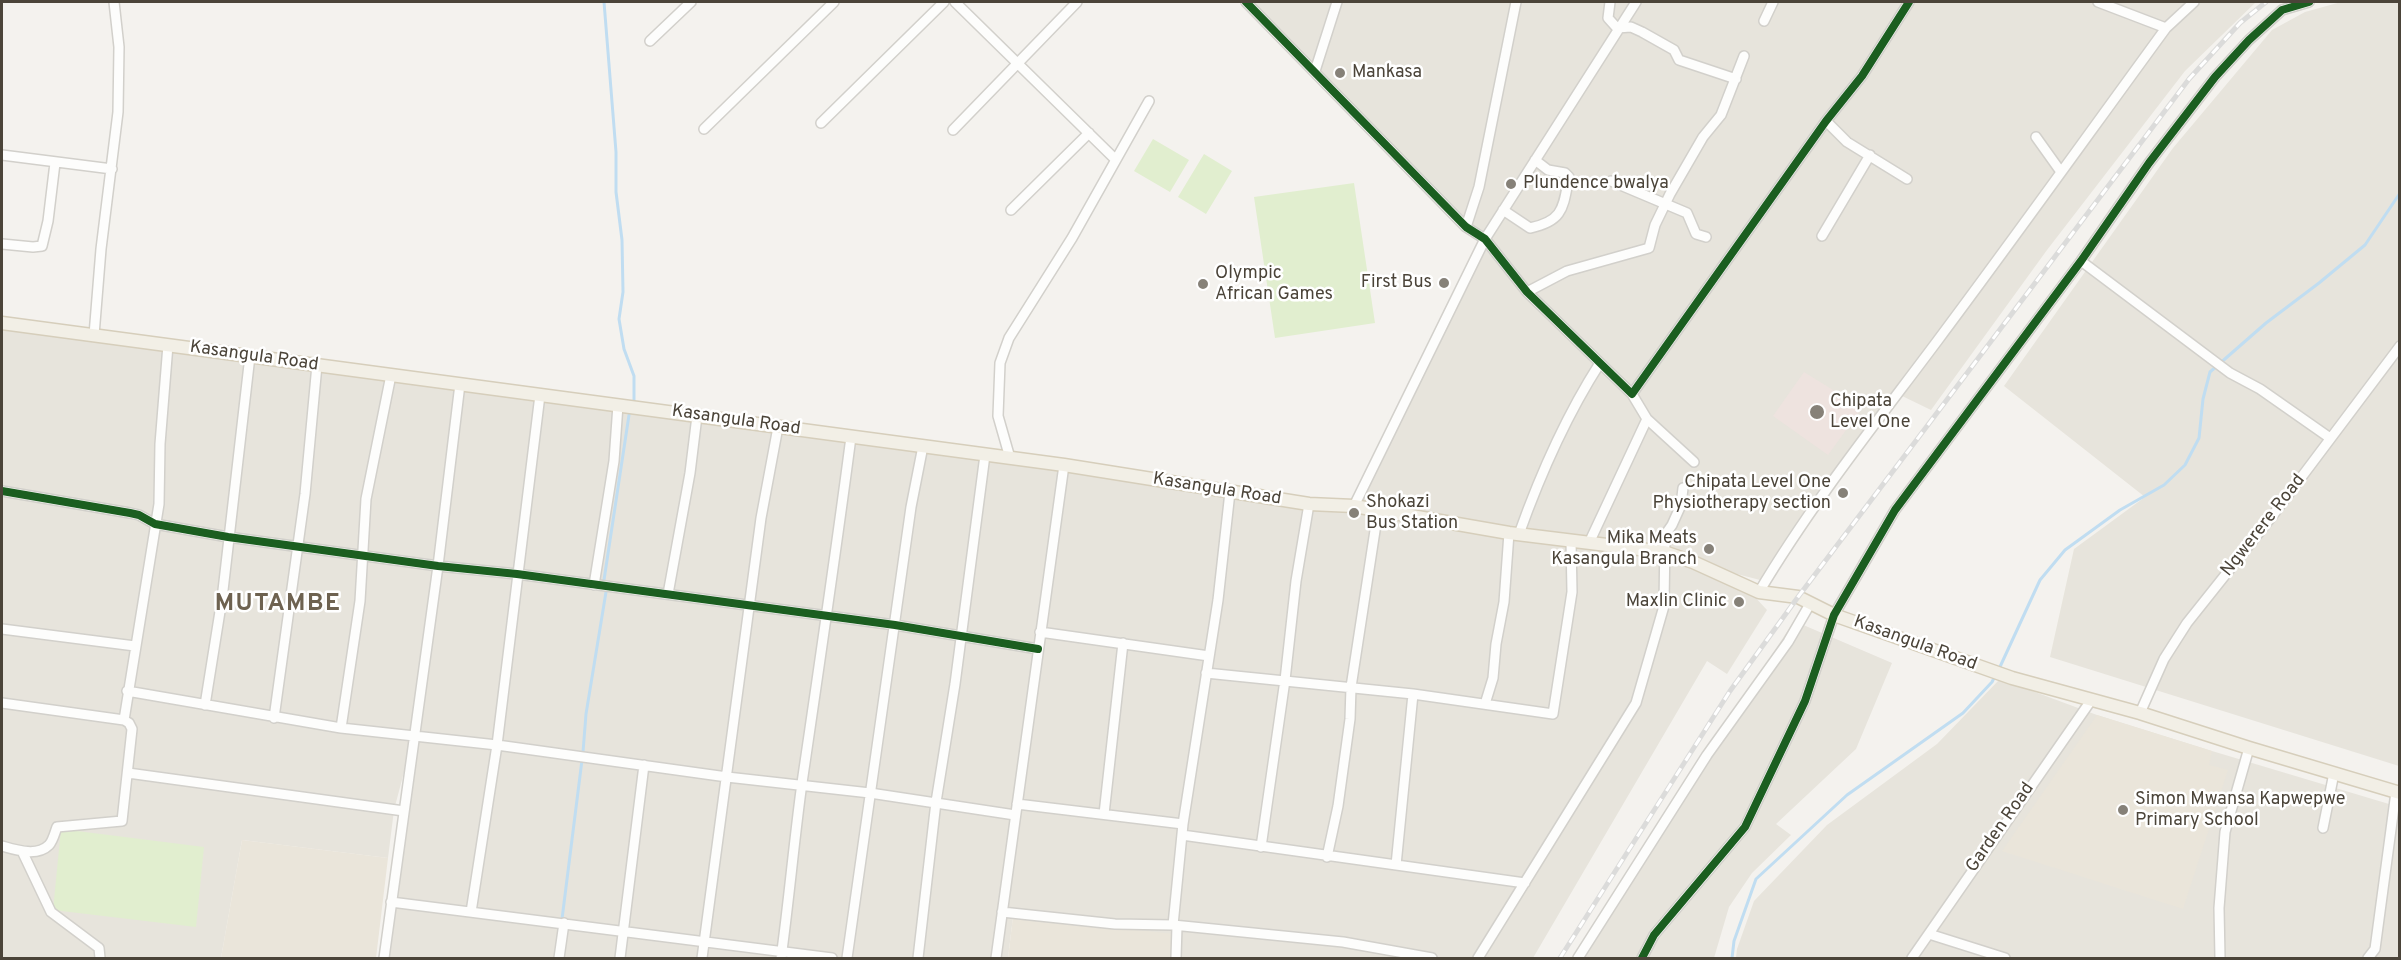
<!DOCTYPE html>
<style>
body{margin:0}
#map{position:relative;width:2401px;height:960px;overflow:hidden;background:#f4f2ee;font-family:Overpass,sans-serif}
canvas{display:block}
.frame{position:absolute;inset:0;border:3px solid #4b4439;pointer-events:none}
</style>
<div id="map">
<canvas width="2401" height="960"></canvas>
<div class="frame"></div>
</div>
<script>
const ctx = document.querySelector('canvas').getContext('2d');
ctx.lineJoin = 'round';
function fillPath(path, color) { ctx.fillStyle = color; ctx.fill(path, 'evenodd'); }
function trace(path, color, width, dash) { ctx.strokeStyle = color; ctx.lineWidth = width; ctx.lineCap = dash ? 'butt' : 'round'; ctx.setLineDash(dash || []); ctx.stroke(path); }
function write(font, color, halo, rows, align = 'center') {
  ctx.font = font + ' Overpass,sans-serif'; ctx.lineWidth = 5; ctx.setLineDash([]); ctx.textBaseline = 'middle'; ctx.strokeStyle = halo; ctx.fillStyle = color; for (const [text, x, y, turn = 0] of rows) {
    ctx.save(); ctx.translate(x, y); ctx.rotate((+turn || 0) * Math.PI / 180); ctx.textAlign = isNaN(turn) ? turn : align; if (halo) ctx.strokeText(text, 0, 0); ctx.fillText(text, 0, 0); ctx.restore();
  }
}
fillPath(new Path2D(`
 M1240,2H2256L2185,71L2047,250L1931,410L1898,394L1764,581L1698,564L1753,595L1767,610L1727,674L1707,661L1533,958H1172L1013,917L1008,958H385L414,734L394,810L388,858L242,840L221,958H2V323L1354,506L1484,240Z
 M2341,2H2399V766L2050,657L2074,549L2145,497L2004,386L2173,148L2272,30L2305,12Z
 M1794,621L1892,663L1856,749L1776,824L1791,835L1752,873L1729,907L1714,958H1573Z
 M2000,679L2097,715L2212,751L2399,807V958H1736L1737,949L1754,901L1827,825L1937,744Z`), '#e7e4dc');
fillPath(new Path2D(`
 M2097,715L2212,751L2209,765L2228,770L2183,909L2002,851Z
 M242,840L388,858L376,958H221Z
 M1013,917L1174,934L1172,958H1008Z`), '#eae5da');
fillPath(new Path2D(`
 M1804,372L1862,408L1828,455L1773,416Z`), '#eee3df');
fillPath(new Path2D(`
 M1153,139L1189,160L1170,192L1134,171Z
 M1204,154L1232,171L1206,214L1178,197Z
 M1354,183L1375,323L1275,338L1254,197Z
 M61,829L204,847L196,927L53,910Z`), '#e1eecf');
trace(new Path2D(`
 M604,2L616,152V192L622,240L623,292L619,319L624,349L634,376V400
 M604,580L629,415
 M1999,669L2040,580L2065,550L2120,510L2164,485L2185,465L2199,438L2203,399L2210,372L2266,323L2319,283L2365,245L2400,193
 M583,752L586,714L606,592
 M562,919L582,760
 M1732,958L1734,941L1756,879L1847,795L1963,713L1992,682L1996,674`), '#c0ddf1', 3);
const minor = new Path2D(`
 M955,2L1115,159
 M1246,2L1466,227L1485,239L1527,292L1632,394L1826,121L1862,76L1909,2
 M1610,2L1608,18L1617,28L1631,27L1642,32L1674,50L1679,60L1736,79
 M2098,2L2166,28
 M1764,21L1773,2
 M650,41L691,2
 M1315,71L1337,2
 M1826,121L1847,142L1907,179
 M821,123L944,2
 M704,129L834,2
 M953,130L1077,2
 M2036,137L2061,172
 M2,155L112,169
 M1611,181L1687,213L1696,234L1706,237
 M1011,210L1089,133
 M1503,210L1530,228C1564,221 1563,207 1569,177L1565,173L1548,170L1535,160
 M1466,227L1479,187L1516,2
 M1822,236L1870,155
 M2,244L33,247L42,246L48,221L55,163
 M2081,261L2230,373L2260,389L2330,438
 M1527,292L1567,271L1649,248L1655,225L1670,194L1703,137L1721,115L1744,56
 M94,335L101,249L118,112L119,47L114,2
 M1632,394L1647,419L1694,462
 M1010,458L998,416L1000,363L1009,338L1072,238L1149,101
 M2,491L130,513L139,515L155,524L228,537L438,566L517,574L895,625L1038,649
 M1354,506L1485,239L1636,2
 M1519,534C1540,475 1566,416 1600,363
 M1589,543L1647,419
 M594,585L614,461L618,405
 M1759,592C1812,503 1876,423 1938,340C2015,237 2090,132 2166,28L2194,2
 M668,594L690,473L697,416
 M2,629L135,646
 M1040,632L1209,656
 M1206,673L1413,694L1553,714L1572,592L1571,541
 M127,691L341,728L497,745L727,777L870,793L1015,815
 M2,703L124,720L159,504L160,444L168,345
 M1485,704L1493,678L1496,644L1504,602L1509,533
 M205,705L222,599L250,356
 M2140,713L2164,659L2187,623L2273,515L2400,346
 M274,718L305,494L317,365
 M341,728L360,601L366,499L391,375
 M128,773L404,811
 M1017,804L1183,824L1218,600L1230,492
 M1104,814L1123,643
 M1183,824L1173,925L1343,942L1432,958
 M2323,828L2334,773
 M1182,835L1525,883
 M2,846C16,850 37,857 49,845C53,841 55,832 57,827L122,821L132,729L129,723L124,720
 M1261,847L1285,680L1296,581L1309,504
 M22,851L51,912L99,948L100,958
 M1327,857L1338,806L1350,719L1351,687L1378,511
 M1396,865L1413,694
 M391,902L832,958
 M471,912L497,745L540,395
 M1002,912L1115,924L1173,925
 M1929,934L2005,958
 M384,958L438,566L460,384
 M559,958L564,923
 M620,958L644,765
 M702,958L761,518L778,427
 M781,958C789,900 794,841 802,783C819,667 836,552 851,437
 M847,958L911,507L923,446
 M918,958L936,802L955,684L985,455
 M996,958L1064,465
 M1176,958L1177,926
 M1478,958L1636,703L1664,606L1665,535L1672,525L1681,505L1683,488
 M1578,958L1707,755L1788,642L1810,604
 M1642,958L1654,935L1745,827L1805,701L1834,615L1895,510L2081,261L2149,163L2215,77L2249,40L2282,10L2309,2
 M1912,958L2092,699
 M2220,958L2219,908L2225,832L2249,748
 M2368,958L2375,949L2396,792`);
const major = new Path2D(`
 M2,323L1064,465L1309,504L1354,506L1509,533L1664,552L1693,562L1759,592L1798,597L1834,615L2012,678L2140,713L2249,748L2400,793`);
trace(minor, '#d2d0cb', 12);
trace(major, '#d6cebb', 15);
trace(minor, '#fdfdfc', 9);
trace(major, '#f2efe6', 12);
const rail = new Path2D(`
 M1560,958L1730,691L1798,597L2189,79L2240,23L2266,2`);
trace(rail, '#dbdbda', 5);
trace(rail, '#fff', 3, [9]);
trace(new Path2D(`
 M1246,2L1466,227L1485,239L1527,292L1632,394L1826,121L1862,76L1909,2
 M2,491L130,513L139,515L155,524L228,537L438,566L517,574L895,625L1038,649
 M1642,958L1654,935L1745,827L1805,701L1834,615L1895,510L2081,261L2149,163L2215,77L2249,40L2282,10L2309,2`), '#1b5e20', 8);
for (const [x, y, r, color] of [
 [1340,73,6,"#868178"],
 [1511,184,6,"#868178"],
 [1444,283,6,"#868178"],
 [1203,284,6,"#868178"],
 [1817,412,8,"#868178"],
 [1843,493,6,"#868178"],
 [1354,513,6,"#868178"],
 [1709,549,6,"#868178"],
 [1739,602,6,"#868178"],
 [2123,810,6,"#868178"]
]) { const dot = new Path2D(); dot.arc(x, y, r, 0, 2 * Math.PI); ctx.fillStyle = color; ctx.fill(dot); trace(dot, '#fff', 2); }
write('18px', '#4b4439', '#fff', [
 ["Mankasa",1352,73],
 ["Plundence bwalya",1523,184],
 ["Olympic",1215,274],
 ["African Games",1215,295],
 ["First Bus",1432,283,"right"],
 ["Chipata",1830,402],
 ["Level One",1830,423],
 ["Chipata Level One",1831,483,"right"],
 ["Physiotherapy section",1831,504,"right"],
 ["Shokazi",1366,503],
 ["Bus Station",1366,524],
 ["Mika Meats",1697,539,"right"],
 ["Kasangula Branch",1697,560,"right"],
 ["Maxlin Clinic",1727,602,"right"],
 ["Simon Mwansa Kapwepwe",2135,800],
 ["Primary School",2135,821]
], 'left');
write('18px', '#4b4439', '#fff', [
 ["Kasangula Road",254,357,8],
 ["Kasangula Road",736,421,8],
 ["Kasangula Road",1217,490,9],
 ["Ngwerere Road",2264,526,-52],
 ["Kasangula Road",1915,644,20],
 ["Garden Road",2001,828,-55]
]);
ctx.letterSpacing = '1.5px';
write('bold 24px', '#6e6250', '#fff', [
 ["MUTAMBE",278,605]
]);
ctx.letterSpacing = '0px';
</script>
